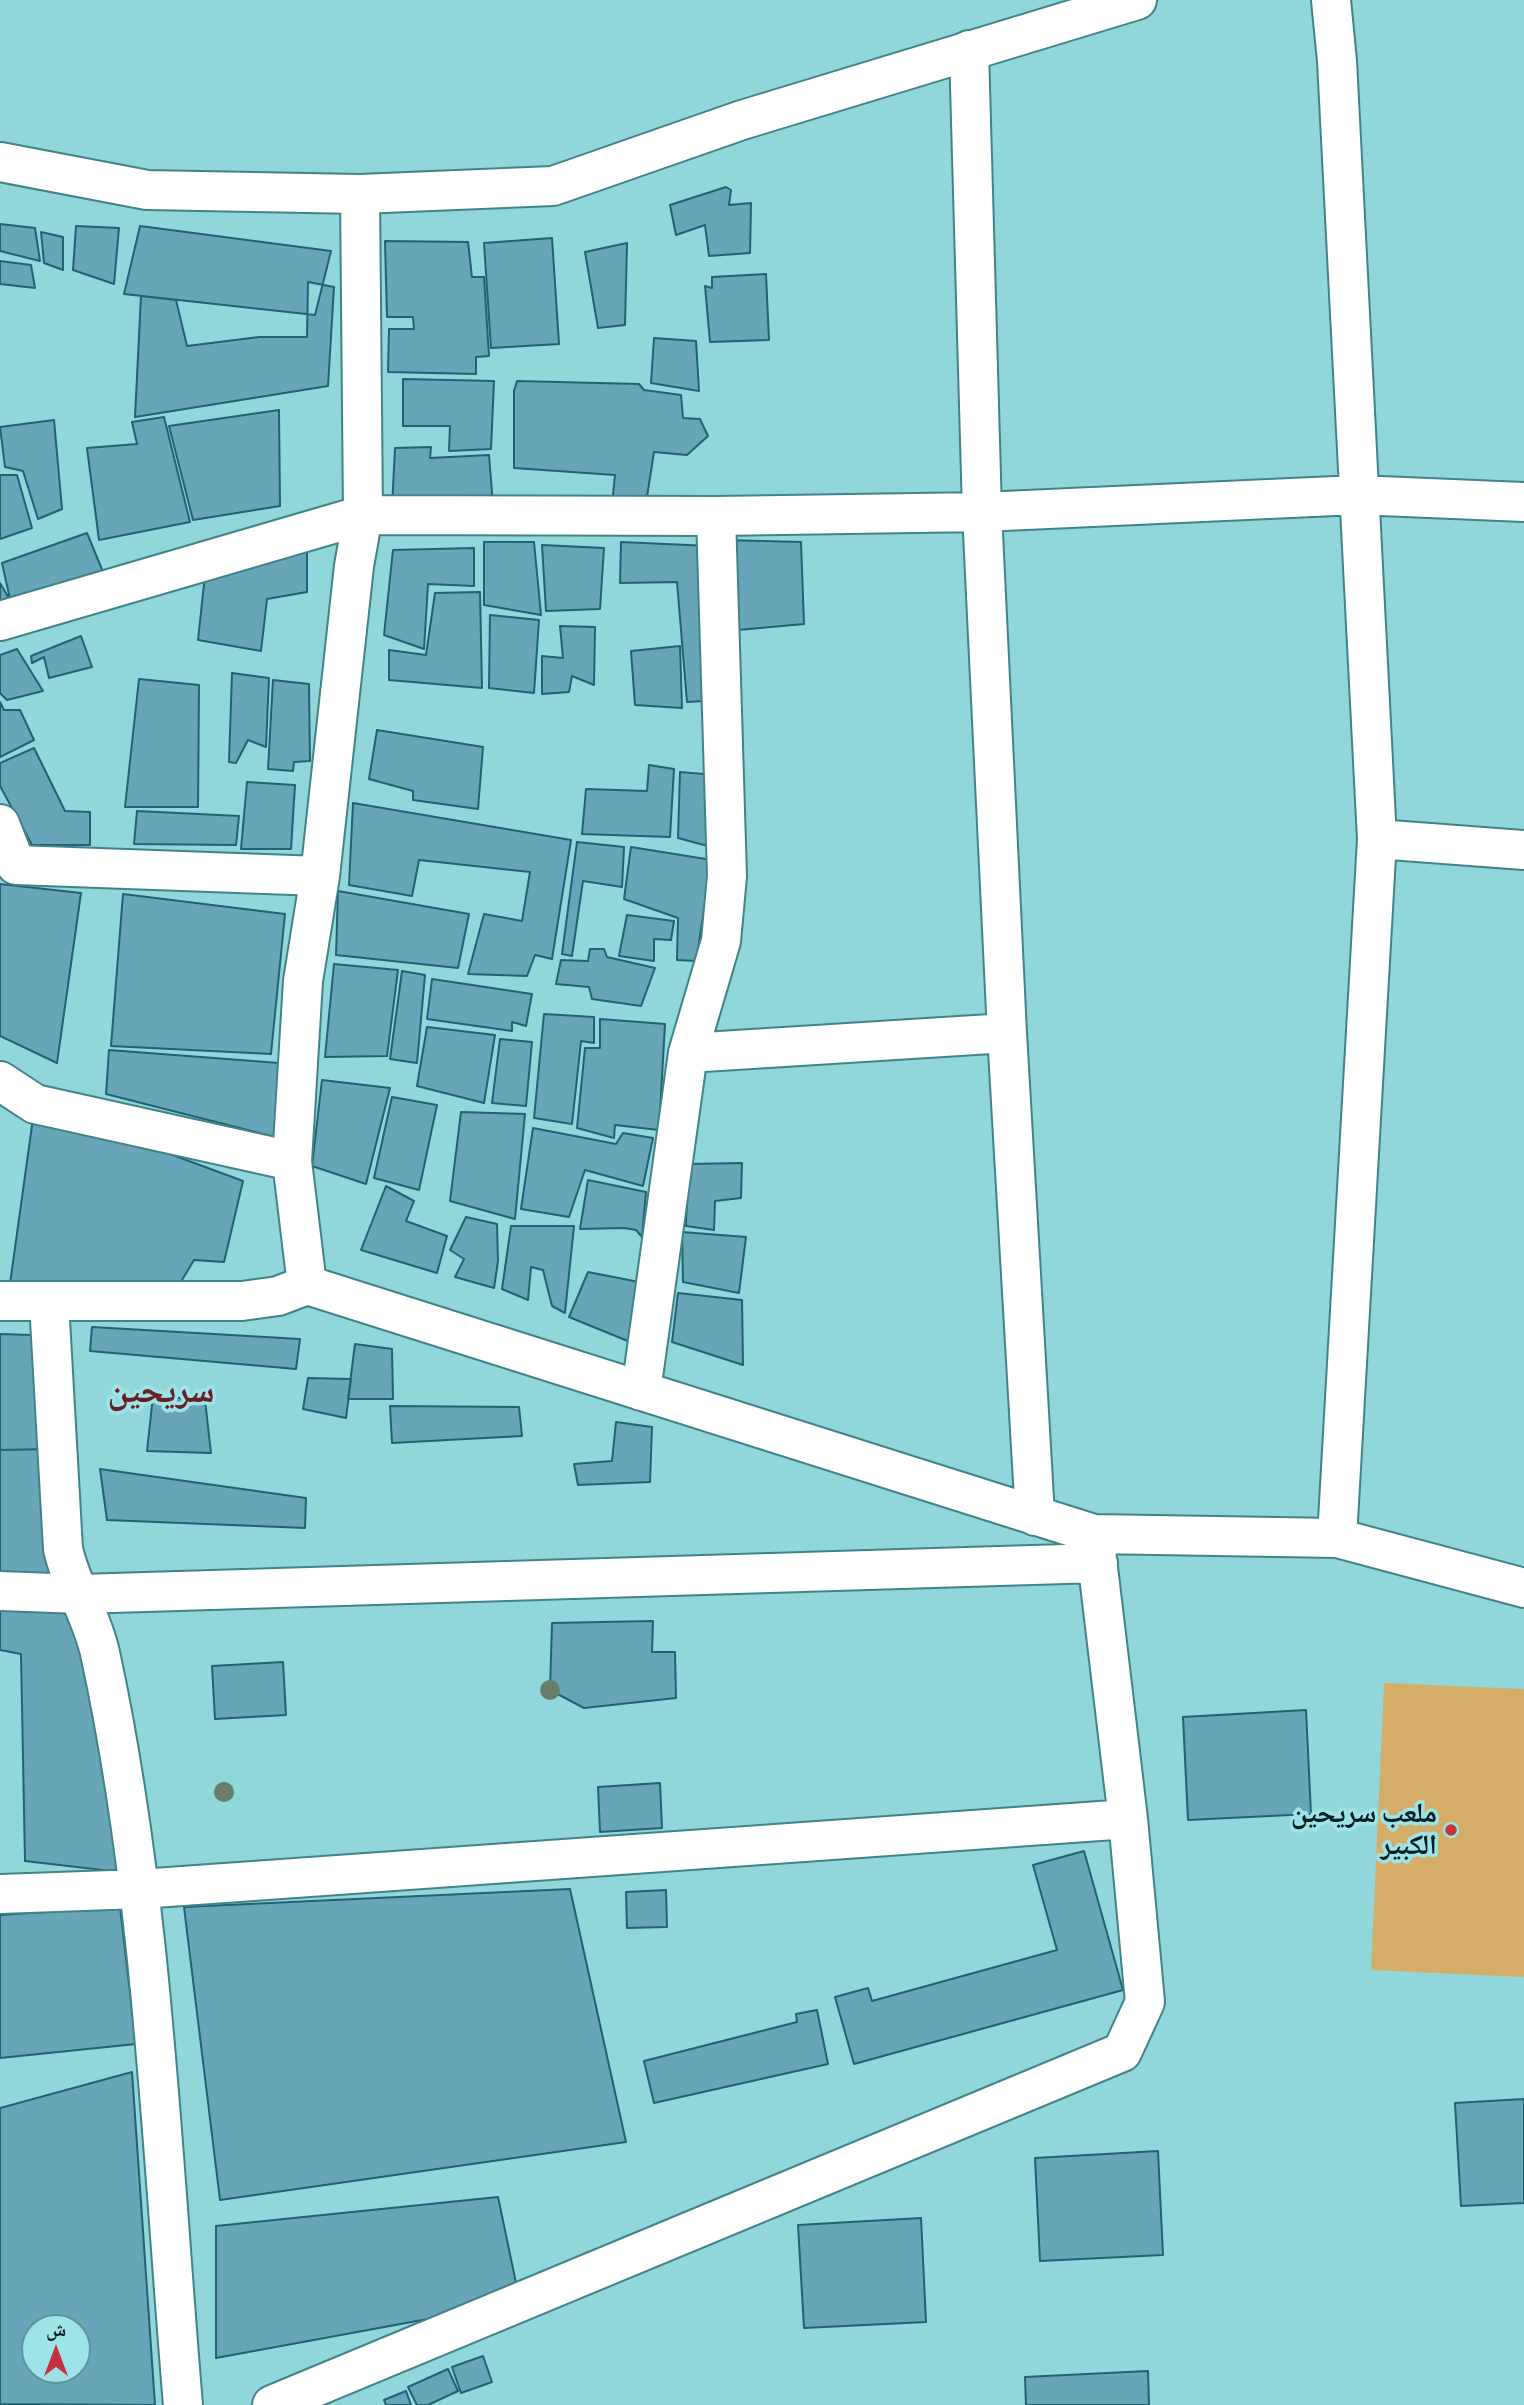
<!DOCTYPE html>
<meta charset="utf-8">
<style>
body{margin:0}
#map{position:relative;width:1524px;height:2405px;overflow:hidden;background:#91d6da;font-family:"Zilla Slab","Noto Naskh Arabic",serif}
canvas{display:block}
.north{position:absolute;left:21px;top:2314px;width:70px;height:70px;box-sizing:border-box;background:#9ee3e8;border:2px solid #5f9498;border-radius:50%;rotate:0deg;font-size:19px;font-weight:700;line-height:28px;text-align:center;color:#011e20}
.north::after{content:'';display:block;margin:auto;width:24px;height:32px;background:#c4343f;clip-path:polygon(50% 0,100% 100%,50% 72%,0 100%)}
</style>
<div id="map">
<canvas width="1524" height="2405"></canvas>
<div class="north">ش</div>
</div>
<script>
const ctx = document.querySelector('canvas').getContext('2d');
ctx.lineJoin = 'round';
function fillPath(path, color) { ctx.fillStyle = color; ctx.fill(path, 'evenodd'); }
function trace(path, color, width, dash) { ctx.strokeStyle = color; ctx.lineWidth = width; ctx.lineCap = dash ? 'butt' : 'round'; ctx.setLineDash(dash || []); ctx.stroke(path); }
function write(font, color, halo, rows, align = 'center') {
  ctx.font = font + ' "Zilla Slab","Noto Naskh Arabic",serif'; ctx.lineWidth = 7; ctx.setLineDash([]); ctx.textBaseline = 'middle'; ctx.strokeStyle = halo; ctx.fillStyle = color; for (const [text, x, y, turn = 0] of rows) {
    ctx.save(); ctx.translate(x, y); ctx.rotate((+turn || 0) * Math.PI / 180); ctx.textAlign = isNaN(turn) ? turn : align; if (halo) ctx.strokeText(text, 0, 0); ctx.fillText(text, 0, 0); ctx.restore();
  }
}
fillPath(new Path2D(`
 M1384,1683L1524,1689V1977L1371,1970Z`), '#d4ae69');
const building = new Path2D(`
 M726,187L731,190L729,205L751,203L750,253L709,256L705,225L676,235L670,205Z
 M0,224L35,228L40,261L0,251Z
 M76,226L119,228L114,284L73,270Z
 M140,226L331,251L315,315L124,294Z
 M41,232L63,237V270L44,263Z
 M552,238L559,344L491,348L484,243Z
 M385,241L468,242L472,277H484L489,356L476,357V374L388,372L389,329H414L413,317H387Z
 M627,243L625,325L598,328L585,252Z
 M0,261L31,265L35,288L0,284Z
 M766,274L769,340L710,342L705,286L712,288V277Z
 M308,282L334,287L328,386L135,417L141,296L176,300L187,346L259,337H307Z
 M654,338L696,341L699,391L651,383Z
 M403,379L494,381L491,449L449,451L450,426H403Z
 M517,381L639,384L644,390L681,395L683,418L700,419L708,436L687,455L654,452L646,503L612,504L615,475L514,468V391Z
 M279,410L280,506L193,520L169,426Z
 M164,417L190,522L99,540L87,448L137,444L132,422Z
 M54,420L62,509L38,519L23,471L5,467L0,427Z
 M431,447L430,458L489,455L493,505L392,508L395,448Z
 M0,475H17L32,528L0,539Z
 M87,533L110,589L14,617L2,563Z
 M724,540L801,542L804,624L727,631Z
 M484,542H534L541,615L484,605Z
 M621,542L710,546L721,700L687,702L677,582L620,583Z
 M542,545L604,548L600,609L546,611Z
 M307,547V592L267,599L261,651L198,640L205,575Z
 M474,548V586L428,584L424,649L384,635L393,550Z
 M0,583L10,600L0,604Z
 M480,592L482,688L389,680V650L426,655L435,593Z
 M490,615L539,620L534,693L489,688Z
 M560,626L595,627L594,685L572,676L569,692L542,694V656L563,658Z
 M81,636L92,667L49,678L44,657L32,663L31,656Z
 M680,646L682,708L635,705L631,651Z
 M17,649L43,691L7,700L0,693V655Z
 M232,673L269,678L266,747L248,740L236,763L229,762Z
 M139,679L199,685L198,807H125Z
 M273,680L309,684L310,761L294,762L293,771L268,769Z
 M0,702L4,710H20L34,740L0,757Z
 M377,730L483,747L478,809L413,800V791L369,779Z
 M34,748L65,811L90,812V845H32L0,786V763Z
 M649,765L674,769L670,837L582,834L586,789L647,791Z
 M680,772L715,775L719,849L678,838Z
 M247,782L295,785L291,849H241Z
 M353,803L571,840L552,959L535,955L527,976L468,974L484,914L522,921L530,872L419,860L412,896L349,885Z
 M137,811L239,816L236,845L134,844Z
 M577,842L624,847L622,887L583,881L572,956L562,954Z
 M631,847L712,860L696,961L677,960L678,918L624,899Z
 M0,884L81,893L57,1063L0,1036Z
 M338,891L469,914L458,968L336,955Z
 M123,894L285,914L271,1054L111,1046Z
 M627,915L674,921L671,940L654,939V961L619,956Z
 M590,949H604L607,957L655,968L641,1006L592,999L589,987L556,984L561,960L588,961Z
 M334,964L398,970L387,1056L325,1057Z
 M402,971L425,975L417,1063L390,1059Z
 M432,979L532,994L526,1026L512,1022V1031L427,1019Z
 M544,1014L594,1017V1043L581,1041L572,1124L534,1118Z
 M600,1019L665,1024L659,1130L615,1125L614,1138L577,1128L585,1048H600Z
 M427,1027L495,1035L484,1103L417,1086Z
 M500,1039L532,1042L526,1106L492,1103Z
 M109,1050L279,1063L275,1137L106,1094Z
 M322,1080L390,1088L366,1184L312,1166Z
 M392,1097L437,1105L419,1190L374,1178Z
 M35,1104L243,1181L224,1262L194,1260L170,1300L9,1291Z
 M461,1112L525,1114L515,1219L450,1201Z
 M533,1128L616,1144L623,1133L653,1138L643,1186L585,1170L569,1217L521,1209Z
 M742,1163L741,1198L715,1201L714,1230L686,1226L688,1164Z
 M588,1180L646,1192L642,1237L636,1230L624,1228L580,1229Z
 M386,1186L414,1201L406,1221L447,1236L437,1273L361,1250Z
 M466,1217L497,1224L498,1261L494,1288L455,1277L464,1259L450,1250Z
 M511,1226H574L565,1313L552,1306L543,1270L531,1267L528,1300L502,1289Z
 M682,1232L746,1237L739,1293L683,1282Z
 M588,1272L649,1284L635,1344L569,1317Z
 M678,1293L742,1300L743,1365L672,1342Z
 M92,1327L300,1339L296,1369L90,1351Z
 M0,1334L32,1335L53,1449L0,1450Z
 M355,1344L392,1349L393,1399H348Z
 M308,1378L351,1379L346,1418L303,1409Z
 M153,1396L205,1400L211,1453L147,1451Z
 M390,1406L519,1407L522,1436L392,1443Z
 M616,1422L652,1427L650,1482L578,1485L574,1464L612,1461Z
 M53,1449L57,1578L0,1577V1450Z
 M100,1469L306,1498L305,1528L107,1520Z
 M0,1604L87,1613L137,1874L25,1861L21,1654L0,1650Z
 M653,1621L652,1652H675L676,1698L584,1708L550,1690L552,1623Z
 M283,1662L286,1715L215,1719L212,1666Z
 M1306,1710L1311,1814L1188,1820L1183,1717Z
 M660,1783L662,1828L600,1832L598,1787Z
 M1084,1851L1123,1990L854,2064L835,1997L868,1988L872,2001L1057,1950L1033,1865Z
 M570,1889L626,2142L220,2200L184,1907Z
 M666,1890L667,1927L627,1928L626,1892Z
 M120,1907L136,2044L0,2058V1915Z
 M817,2010L828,2064L654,2103L644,2061L797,2022L796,2014Z
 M132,2072L155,2405L0,2404V2108ZM35,2328H77V2370H35Z
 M1524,2099V2203L1461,2206L1455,2103Z
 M1158,2151L1163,2255L1040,2261L1035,2158Z
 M498,2197L520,2302L216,2358V2226Z
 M921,2218L926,2322L804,2328L798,2225Z
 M483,2356L492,2382L461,2393L452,2367Z
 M448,2369L458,2391L428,2405H417L408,2387Z
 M1148,2371L1149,2405H1026L1025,2377Z
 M406,2391L411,2405H386L384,2400Z`);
fillPath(building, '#68a5b9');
trace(building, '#236174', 2);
const minor = new Path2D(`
 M1331,0L1337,61L1377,839L1337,1538
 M969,50L982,512L1007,1033L1035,1516
 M0,621L363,515L716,516L982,512L1357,495L1524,502
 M0,824L16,865L320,876
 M1377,839L1524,850
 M688,1053L1007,1033
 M0,1081L35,1104L292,1161
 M307,1285L292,1161L303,981L320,876L354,566L363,515L360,194
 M0,1301H242L278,1296L307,1285L1094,1534L1337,1538L1524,1588
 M49,1302L63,1549C71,1585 92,1617 100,1653C153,1896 162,2157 183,2405
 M641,1391L688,1053L721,941L727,876L716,516
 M0,1591L80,1594L1098,1563
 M0,1894L140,1889L1128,1819
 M272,2405L1122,2052L1145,2002L1128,1819L1094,1534`);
const secondary = new Path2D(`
 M0,162L147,190L360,194L553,186L742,120L1137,0`);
trace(minor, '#408489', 42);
trace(secondary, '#408489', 42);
trace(minor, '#fff', 38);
trace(secondary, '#fff', 38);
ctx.fillStyle = '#697e6a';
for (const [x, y] of [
 [550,1690],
 [224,1792]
]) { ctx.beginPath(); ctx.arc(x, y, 10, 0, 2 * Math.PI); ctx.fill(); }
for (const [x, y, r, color] of [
 [1451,1830,7,"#c4343f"]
]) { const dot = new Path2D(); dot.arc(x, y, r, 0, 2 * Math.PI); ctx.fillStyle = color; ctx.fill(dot); trace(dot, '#9ee3e8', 2.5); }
write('bold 28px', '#011e20', '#9ee3e8', [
 ["ملعب سريحين",1437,1814],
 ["الكبير",1437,1846]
], 'right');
write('bold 35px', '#662023', '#9ee3e8', [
 ["سريحين",161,1392]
]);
</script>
